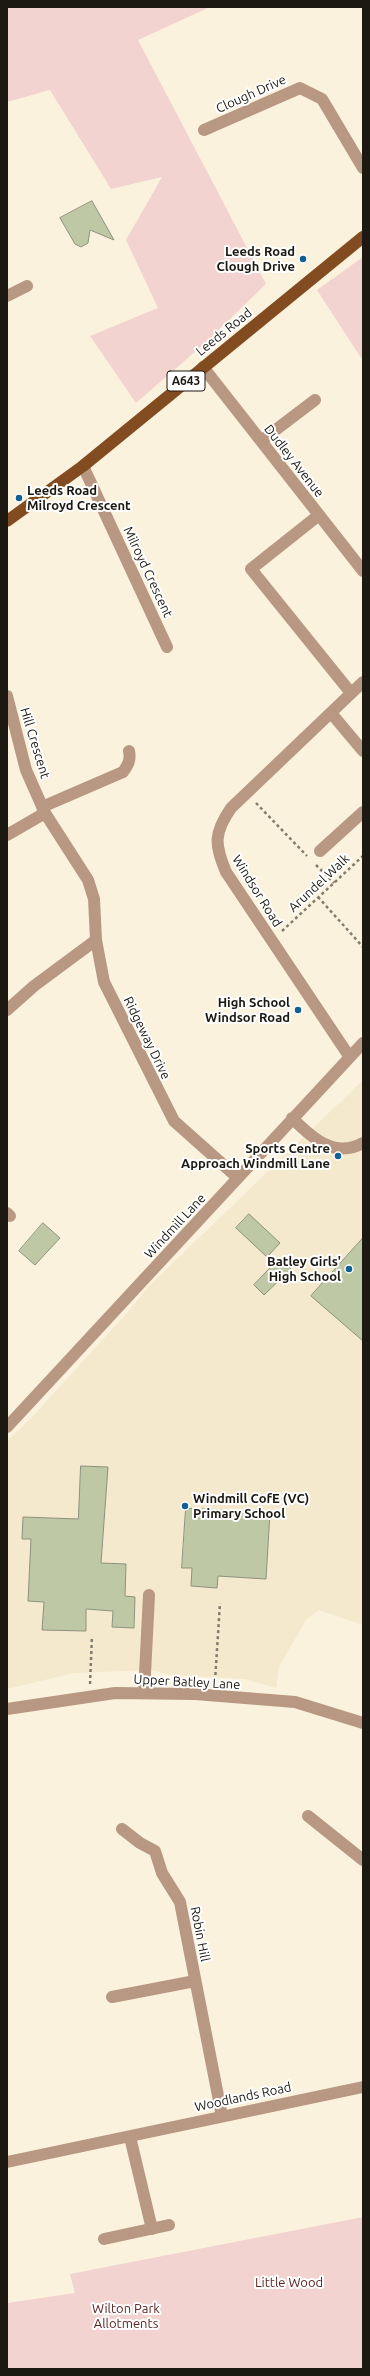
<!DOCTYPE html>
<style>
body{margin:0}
#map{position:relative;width:370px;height:2376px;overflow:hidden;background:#fbf2de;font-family:Ubuntu,sans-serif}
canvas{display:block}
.frame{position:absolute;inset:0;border:8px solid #1c1912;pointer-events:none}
</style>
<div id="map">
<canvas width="370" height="2376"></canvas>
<div class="frame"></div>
</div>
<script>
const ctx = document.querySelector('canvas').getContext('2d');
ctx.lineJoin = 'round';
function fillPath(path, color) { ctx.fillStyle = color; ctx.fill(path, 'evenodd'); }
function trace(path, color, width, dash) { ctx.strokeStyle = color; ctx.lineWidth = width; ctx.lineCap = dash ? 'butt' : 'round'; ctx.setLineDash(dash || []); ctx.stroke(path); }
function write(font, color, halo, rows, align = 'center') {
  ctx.font = font + ' Ubuntu,sans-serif'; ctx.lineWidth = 4; ctx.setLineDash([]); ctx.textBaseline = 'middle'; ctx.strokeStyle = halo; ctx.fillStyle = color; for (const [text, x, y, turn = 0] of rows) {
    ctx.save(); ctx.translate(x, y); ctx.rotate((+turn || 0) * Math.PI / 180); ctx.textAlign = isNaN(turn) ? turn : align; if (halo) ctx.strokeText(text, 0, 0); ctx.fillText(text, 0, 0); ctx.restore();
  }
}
fillPath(new Path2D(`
 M363,1080V1625L319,1610L306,1620L279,1667L276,1688L245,1679L171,1675L151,1670L74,1673L7,1689V1441L34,1415L125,1315L152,1283Z`), '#f4e8cd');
fillPath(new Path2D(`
 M7,7H210L138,40L266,284L204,344L136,403L90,336L158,308L126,240L162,177L111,189L50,90L7,102Z
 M363,257V361L317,290Z
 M363,2217V2369H7V2303L75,2293L70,2274Z`), '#f2d3d0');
const building = new Path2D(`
 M92,201L114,240L90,230L88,243L81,247L75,244L60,218Z
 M249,1214L280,1243L267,1257L236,1228Z
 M43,1223L60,1238L35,1265L19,1251Z
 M363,1238V1341L311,1296Z
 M280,1258L291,1269L264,1295L254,1285Z
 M81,1466L108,1467L101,1563L126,1564L125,1596L135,1597L134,1628L112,1627L113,1611L86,1609V1631L42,1630L44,1602L28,1601L31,1539H22L23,1517L78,1519Z
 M186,1508L270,1513L266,1579L218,1576L217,1588L191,1586L192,1568H182Z`);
fillPath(building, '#bfc8a4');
trace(building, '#8d927f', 1);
trace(new Path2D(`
 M256,803L307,856
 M316,865L334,883
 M318,897L363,947
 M282,931L363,856
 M215,1681L220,1603
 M90,1684L92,1636`), '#817c6f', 2.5, [3, 3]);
trace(new Path2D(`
 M204,130L300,88L322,99L363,168
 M7,296L27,286
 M203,367L363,571
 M261,441L315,400
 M83,466L167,647
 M319,515L251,569L351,693
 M7,696L26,770L45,813L88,880L94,899L96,940L104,982L174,1121L238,1178
 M331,713L363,751
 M42,807L123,772C128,765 131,760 129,751
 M7,835L45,813
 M320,851L363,812
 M7,1010L34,986L96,940
 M349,1056L226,872C214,844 214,833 231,808L363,682
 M292,1118C311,1137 334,1159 363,1143
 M7,1213L10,1216
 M7,1427L363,1043
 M144,1693L149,1595
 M7,1709L115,1693L195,1694L295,1702L363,1723
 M308,1816L363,1860
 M122,1829L140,1843L155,1851L162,1873L180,1902L222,2116
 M112,1997L195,1981
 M130,2137L152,2229
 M7,2162L363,2087
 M104,2239L169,2225`), '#b89882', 12);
trace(new Path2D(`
 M7,521L83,466L363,237`), '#824c20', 12);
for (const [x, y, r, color] of [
 [303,259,4,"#106093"],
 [19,498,4,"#106093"],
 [298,1010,4,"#106093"],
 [338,1156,4,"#106093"],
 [349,1269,4,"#106093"],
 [185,1506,4,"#106093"]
]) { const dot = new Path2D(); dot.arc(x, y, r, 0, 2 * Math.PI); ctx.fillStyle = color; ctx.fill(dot); trace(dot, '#fff', 1.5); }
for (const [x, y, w] of [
 [186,381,38]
]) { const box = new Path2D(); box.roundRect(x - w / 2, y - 10, w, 20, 3); ctx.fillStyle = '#fff'; ctx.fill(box); trace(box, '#1c1912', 1); }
write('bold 12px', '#1c1912', null, [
 ["A643",186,381]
]);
write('13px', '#1c1912', '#fff', [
 ["Clough Drive",251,94,-24],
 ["Leeds Road",224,332,-39],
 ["Dudley Avenue",294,461,52],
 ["Milroyd Crescent",148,572,65],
 ["Hill Crescent",35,743,73],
 ["Arundel Walk",319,883,-43],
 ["Windsor Road",257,891,58],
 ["Ridgeway Drive",147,1038,64],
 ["Windmill Lane",175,1226,-47],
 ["Upper Batley Lane",187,1682,3],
 ["Robin Hill",200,1934,79],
 ["Woodlands Road",243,2097,-12]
]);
write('bold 13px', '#1c1912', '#fff', [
 ["Leeds Road",295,252],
 ["Clough Drive",295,267],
 ["Leeds Road",27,491,"left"],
 ["Milroyd Crescent",27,506,"left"],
 ["High School",290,1003],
 ["Windsor Road",290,1018],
 ["Sports Centre",330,1149],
 ["Approach Windmill Lane",330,1164],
 ["Batley Girls'",341,1262],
 ["High School",341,1277],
 ["Windmill CofE (VC)",193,1499,"left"],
 ["Primary School",193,1514,"left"]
], 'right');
write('13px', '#5c2623', '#fff', [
 ["Little Wood",289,2283],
 ["Wilton Park",126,2309],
 ["Allotments",126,2324]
]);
</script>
